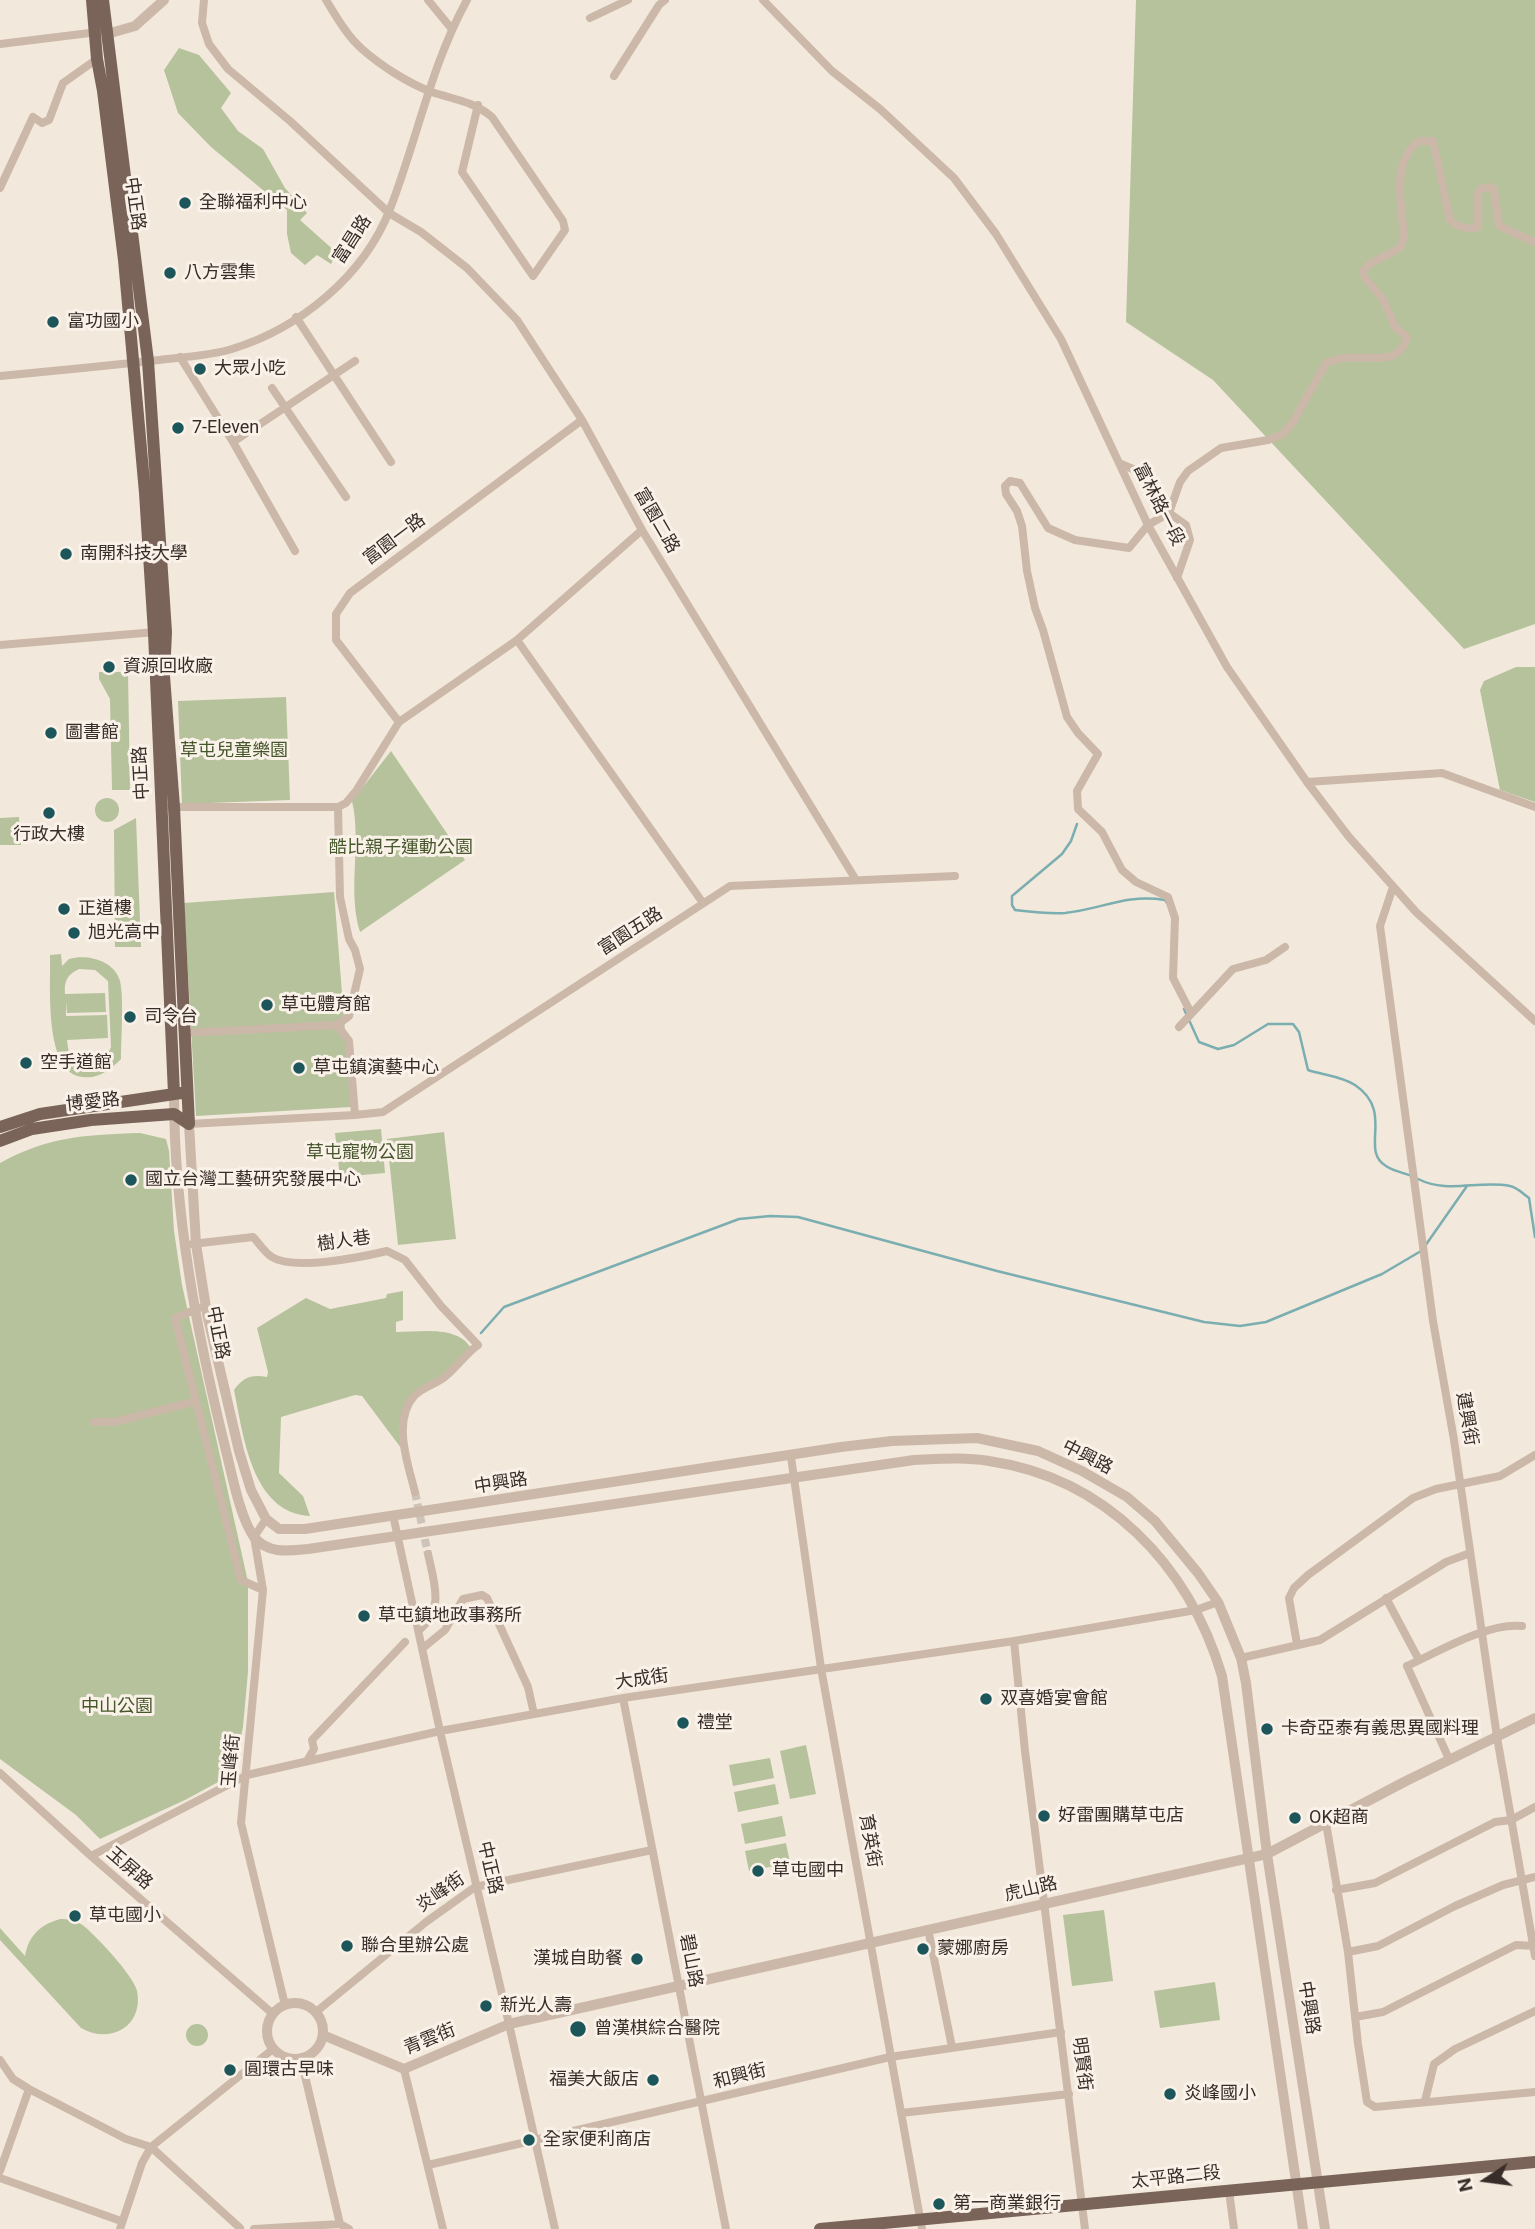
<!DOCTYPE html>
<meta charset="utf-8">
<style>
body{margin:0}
#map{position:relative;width:1535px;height:2229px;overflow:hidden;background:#f3e8dc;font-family:Roboto,sans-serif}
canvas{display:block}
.north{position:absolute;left:1451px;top:2145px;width:70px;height:70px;-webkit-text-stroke:5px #faf2e9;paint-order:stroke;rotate:257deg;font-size:19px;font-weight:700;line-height:28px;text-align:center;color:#382d28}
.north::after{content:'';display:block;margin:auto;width:24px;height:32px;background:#382d28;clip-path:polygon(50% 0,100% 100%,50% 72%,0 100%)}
</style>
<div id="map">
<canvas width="1535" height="2229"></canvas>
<div class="north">N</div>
</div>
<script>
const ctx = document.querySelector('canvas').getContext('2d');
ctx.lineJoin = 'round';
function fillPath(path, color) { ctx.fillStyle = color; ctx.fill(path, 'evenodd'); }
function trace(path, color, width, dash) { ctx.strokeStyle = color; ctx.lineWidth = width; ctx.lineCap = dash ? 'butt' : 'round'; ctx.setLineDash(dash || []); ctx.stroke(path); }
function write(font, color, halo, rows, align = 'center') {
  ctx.font = font + ' Roboto,"Noto Sans TC",sans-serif'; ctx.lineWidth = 6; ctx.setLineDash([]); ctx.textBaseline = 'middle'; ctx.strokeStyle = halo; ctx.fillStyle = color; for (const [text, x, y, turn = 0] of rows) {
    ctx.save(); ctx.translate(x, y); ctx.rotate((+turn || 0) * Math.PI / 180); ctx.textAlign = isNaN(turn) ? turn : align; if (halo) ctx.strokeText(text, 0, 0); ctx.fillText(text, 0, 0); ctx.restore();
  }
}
fillPath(new Path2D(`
 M1136,0H1535V624L1464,649L1213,380L1126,322Z
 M179,48L199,55L231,93L221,108L238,131L263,149L285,188L307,213L300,220L337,253L331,264L317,255L305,265L291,253L287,234V210L211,147L178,113L164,70Z
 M1516,667H1535V802L1500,790L1480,690L1484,681Z
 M99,672H128L130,790H112L110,699L99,679Z
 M286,697L290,800L182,804L178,701Z
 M391,751L465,860L360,932C347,890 362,844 352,801Z
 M95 810a12 12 0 1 1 24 0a12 12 0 1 1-24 0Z
 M19,817L21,845H0V818Z
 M136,818L141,947H115L114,830Z
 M334,892L351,1107L196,1116L184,903Z
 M61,954L62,966L69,959C87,954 114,960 120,981C124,997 121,1040 121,1059C110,1070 99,1079 83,1077C43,1074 51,985 50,955ZM79,969L95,970L108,981L111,1047L106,1058L92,1066L76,1062L69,1054L67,1040L108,1038L107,1015L66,1016V1001L67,1013L106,1012L105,993L65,994C64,981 67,975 79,969Z
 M381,1129L385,1173L340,1177L335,1133Z
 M444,1132L456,1239L398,1245L387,1139Z
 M140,1133L166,1139L169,1151L174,1231L182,1285L248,1582V1672L243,1727L233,1774L185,1800L100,1839L76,1815L0,1759V1163C49,1136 85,1135 140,1133Z
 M403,1291V1320L396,1322V1332C420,1332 457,1325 471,1348L407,1407L404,1452L362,1396L355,1395L281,1417L279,1473L303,1496L310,1516C251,1513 243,1433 234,1390C243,1377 252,1374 267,1377L268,1372L257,1328L306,1298L330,1309L386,1298L387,1294Z
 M806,1745L816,1794L790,1799L780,1751Z
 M770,1758L774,1778L733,1786L729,1765Z
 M775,1784L779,1804L738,1812L734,1792Z
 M782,1816L786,1836L745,1844L741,1824Z
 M786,1843L790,1863L749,1871L745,1851Z
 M1104,1910L1113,1981L1072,1986L1063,1915Z
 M60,1919C68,1919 74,1920 81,1924C94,1933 134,1976 137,1991C144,2026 110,2045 81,2028L0,1940V1928L25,1956C29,1935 40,1925 60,1919Z
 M1215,1982L1220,2020L1160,2028L1154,1991Z
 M186 2035a11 11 0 1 1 22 0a11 11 0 1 1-22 0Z`), '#b5c29c');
trace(new Path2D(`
 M1077,824L1071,841L1062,854L1012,896V905L1015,910C1032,912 1048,914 1065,913C1103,909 1124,894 1165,900L1167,903
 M1184,1009L1199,1042L1218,1049L1234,1045L1268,1024H1293L1299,1032L1308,1070C1323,1075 1341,1076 1355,1085C1395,1112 1359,1150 1386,1166C1393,1171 1404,1173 1412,1176
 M1418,1179C1448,1194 1478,1180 1510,1186C1517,1187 1523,1194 1529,1198L1535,1237
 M1425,1246L1467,1186
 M481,1333L504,1307L739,1219L770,1216L798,1217L997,1271L1204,1322L1240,1326L1266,1322L1382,1274L1421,1251`), '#7aaeb0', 2.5);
trace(new Path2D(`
 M415,1492L428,1554`), '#cec3b8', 8, [8, 4]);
trace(new Path2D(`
 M204,0L202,23L209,44L228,69L290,121L389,213L421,232L467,268L517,320L582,420L642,530L856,880
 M326,0C336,16 347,36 362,49C380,65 409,84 432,92C455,100 473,101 492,117L563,221L565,230L533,276L462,172L478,105
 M428,0L451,28
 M763,0L832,71L880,109L954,178L996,234L1061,339L1148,525L1227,667L1307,782L1349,837L1416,912L1535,1021
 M590,18L628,0
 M0,44L98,32
 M614,76L659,5L665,0
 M0,188L33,117L42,123L49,120L63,83L97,59
 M296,317L391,462
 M180,357L233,442L295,551
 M0,376C53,371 106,366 159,360C182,357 209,356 232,349C300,328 364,276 390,209C417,140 431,65 467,0
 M272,388L346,497
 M233,442L355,361
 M1119,463L1135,470L1169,513L1186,525L1190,540L1177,578
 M517,640L703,903
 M0,645L156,632
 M399,722L336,640V614L350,593L582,420
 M1307,782L1442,773L1535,807
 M170,807H338
 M1393,887L1380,926L1433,1321L1454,1440L1497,1737L1535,1956
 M1191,1013L1173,978L1175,918L1168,897L1136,882L1122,870L1102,832L1078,809L1077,791L1098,754L1078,733L1067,717L1043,630L1035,608L1027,571L1022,526L1017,511L1006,494L1005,486L1010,481L1020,483L1048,528L1075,540L1129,548L1148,525L1169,513L1180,482L1188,471L1221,448L1268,440L1283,434L1293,422L1326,363C1333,360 1340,358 1348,358C1369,356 1401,366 1407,337L1395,327L1383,299L1365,278L1363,272L1368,265L1400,248L1404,237C1402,206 1390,162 1419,141H1433L1450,220C1456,226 1469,231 1478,227V193L1480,189L1490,187L1494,189L1499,226L1535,242
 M337,1025L349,1016L360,969L355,950L349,939L340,897L338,807L346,803L356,791L399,722L517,640L642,530
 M1179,1027L1233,969L1266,960L1285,947
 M185,1033L337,1025L349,1041L355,1115L189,1124
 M355,1115L383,1112L730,886L955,876
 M192,1244L253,1237C259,1243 265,1253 272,1257C294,1271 362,1257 387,1251L405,1260L441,1306L478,1345C464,1355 456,1369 442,1379C433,1385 422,1388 414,1396C392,1421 408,1464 415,1492
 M199,1308L175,1318L241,1580L263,1590
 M94,1422H114L196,1401
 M791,1457L821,1668L922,2229
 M393,1515L440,1731L509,2024L555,2229
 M266,1519L254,1537L263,1590L241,1823L285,2005
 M1386,1598L1419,1660
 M419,1630C445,1610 434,1582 428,1554
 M1014,1641L1025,1751L1085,2229
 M1297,1644L1289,1598L1294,1588L1308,1575L1413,1498L1436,1489L1500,1476L1535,1455
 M423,1648L445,1630L463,1599L482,1595L487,1598L528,1687L534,1714
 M1241,1658L1320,1640L1446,1562L1470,1553
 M623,1698L726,2229
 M1449,1759L1407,1666C1438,1652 1488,1622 1522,1626
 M307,1761L314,1749L312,1740L405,1642
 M0,1773L91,1856L273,2014
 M1326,1823L1348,1952L1358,2044L1367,2102L1375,2107L1535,2092
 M91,1856L247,1775L440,1731L623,1698L1014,1641L1196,1610L1218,1602
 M1336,1890L1375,1883L1495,1822L1511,1820L1535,1807
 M928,1929L952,2047
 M1348,1952L1378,1946L1455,1906L1503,1885L1535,1877
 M316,2012L426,1922L475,1887L652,1850
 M1355,2017L1383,2012L1516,1945L1535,1946
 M301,2059L340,2224L349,2229
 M0,2060L13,2079L29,2089L126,2139L151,2147L240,2228
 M404,2069L443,2229
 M1425,2101L1434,2064L1455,2049L1535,2011
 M901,2113L1069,2094
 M428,2165L890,2057L1061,2032
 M0,2171L29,2089
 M0,2178L121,2221
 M1229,2191L1234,2229
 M120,2229L142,2163L151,2147L273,2049
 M254,2229L340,2224`), '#cbb8a8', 8);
trace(new Path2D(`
 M107,34L135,26L164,0
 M174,1094C174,1215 197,1334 226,1451C232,1474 240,1518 254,1537C268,1554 288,1551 308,1549L914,1460C939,1459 964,1457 989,1461C1106,1478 1189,1565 1222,1676L1303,2229
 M189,1124L196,1244L207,1314L239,1451L251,1490L266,1519L279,1529H305L841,1447L892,1441L977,1438L1038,1451L1082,1471L1127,1497L1155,1521L1198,1573L1218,1602L1241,1658L1246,1683L1267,1854L1325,2229
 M267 2031a28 28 0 1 1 56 0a28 28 0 1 1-56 0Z
 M323,2035L404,2069L509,2024L1267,1854L1406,1781L1535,1718`), '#cbb8a8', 10);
trace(new Path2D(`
 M92,0L97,59L103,91L124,260L145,493L154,633L174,1094
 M103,0L148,361L166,632L164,676L174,807L189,1124
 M0,1127L40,1114L181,1093
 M0,1141L32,1129L91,1120L174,1114L189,1124
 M820,2229L1535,2162`), '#7a6459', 12);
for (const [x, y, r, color] of [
 [185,203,7,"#1d565a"],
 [170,273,7,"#1d565a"],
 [53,322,7,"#1d565a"],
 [200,369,7,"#1d565a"],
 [178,428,7,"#1d565a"],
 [66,554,7,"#1d565a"],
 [109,667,7,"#1d565a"],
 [51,733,7,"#1d565a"],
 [49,813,7,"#1d565a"],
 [64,909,7,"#1d565a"],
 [74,933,7,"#1d565a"],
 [267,1005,7,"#1d565a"],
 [130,1017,7,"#1d565a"],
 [26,1063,7,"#1d565a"],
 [299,1068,7,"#1d565a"],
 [131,1180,7,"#1d565a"],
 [364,1616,7,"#1d565a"],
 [986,1699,7,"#1d565a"],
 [683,1723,7,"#1d565a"],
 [1267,1729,7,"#1d565a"],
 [1044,1816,7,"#1d565a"],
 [1295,1818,7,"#1d565a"],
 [758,1871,7,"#1d565a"],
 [75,1916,7,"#1d565a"],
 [347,1946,7,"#1d565a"],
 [923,1949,7,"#1d565a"],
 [637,1959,7,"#1d565a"],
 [486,2006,7,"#1d565a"],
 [578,2029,9,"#1d565a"],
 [230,2070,7,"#1d565a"],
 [653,2080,7,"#1d565a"],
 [1170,2094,7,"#1d565a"],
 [529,2140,7,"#1d565a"],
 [939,2204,7,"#1d565a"]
]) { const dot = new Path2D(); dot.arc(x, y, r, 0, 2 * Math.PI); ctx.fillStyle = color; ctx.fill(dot); trace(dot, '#faf2e9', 2.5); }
write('18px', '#382d28', '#faf2e9', [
 ["全聯福利中心",199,203],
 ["八方雲集",184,273],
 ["富功國小",67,322],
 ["大眾小吃",214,369],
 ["7-Eleven",192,428],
 ["南開科技大學",80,554],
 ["資源回收廠",123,667],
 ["圖書館",65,733],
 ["行政大樓",49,835,"center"],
 ["正道樓",78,909],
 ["旭光高中",88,933],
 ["草屯體育館",281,1005],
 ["司令台",144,1017],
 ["空手道館",40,1063],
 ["草屯鎮演藝中心",313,1068],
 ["國立台灣工藝研究發展中心",145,1180],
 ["草屯鎮地政事務所",378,1616],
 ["双喜婚宴會館",1000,1699],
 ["禮堂",697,1723],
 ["卡奇亞泰有義思異國料理",1281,1729],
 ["好雷團購草屯店",1058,1816],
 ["OK超商",1309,1818],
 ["草屯國中",772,1871],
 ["草屯國小",89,1916],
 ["聯合里辦公處",361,1946],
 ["蒙娜廚房",937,1949],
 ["漢城自助餐",623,1959,"right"],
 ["新光人壽",500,2006],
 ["曾漢棋綜合醫院",594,2029],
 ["圓環古早味",244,2070],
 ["福美大飯店",639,2080,"right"],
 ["炎峰國小",1184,2094],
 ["全家便利商店",543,2140],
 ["第一商業銀行",953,2204]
], 'left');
write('18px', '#382d28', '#faf2e9', [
 ["中正路",134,204,82],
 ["富昌路",353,240,-57],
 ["富林路一段",1158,505,63],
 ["富園二路",656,521,60],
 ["富園一路",395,540,-37],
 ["中正路",142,773,-93],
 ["富園五路",631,932,-33],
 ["博愛路",93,1103,-6],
 ["樹人巷",344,1242,-8],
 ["中正路",217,1333,79],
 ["建興街",1466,1419,80],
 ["中興路",1087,1458,27],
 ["中興路",501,1484,-9],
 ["大成街",642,1680,-8],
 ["玉峰街",232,1761,-85],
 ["育英街",869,1841,80],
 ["中正路",489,1868,77],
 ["玉屏路",129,1869,41],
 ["虎山路",1031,1890,-13],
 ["炎峰街",441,1893,-35],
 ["碧山路",690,1961,79],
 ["中興路",1308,2008,81],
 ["青雲街",430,2040,-22],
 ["明賢街",1081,2064,83],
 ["和興街",740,2077,-14],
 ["太平路二段",1176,2178,-6]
]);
write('18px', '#46572b', '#faf2e9', [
 ["草屯兒童樂園",234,751],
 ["酷比親子運動公園",401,848],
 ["草屯寵物公園",360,1153],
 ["中山公園",117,1707]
]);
</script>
